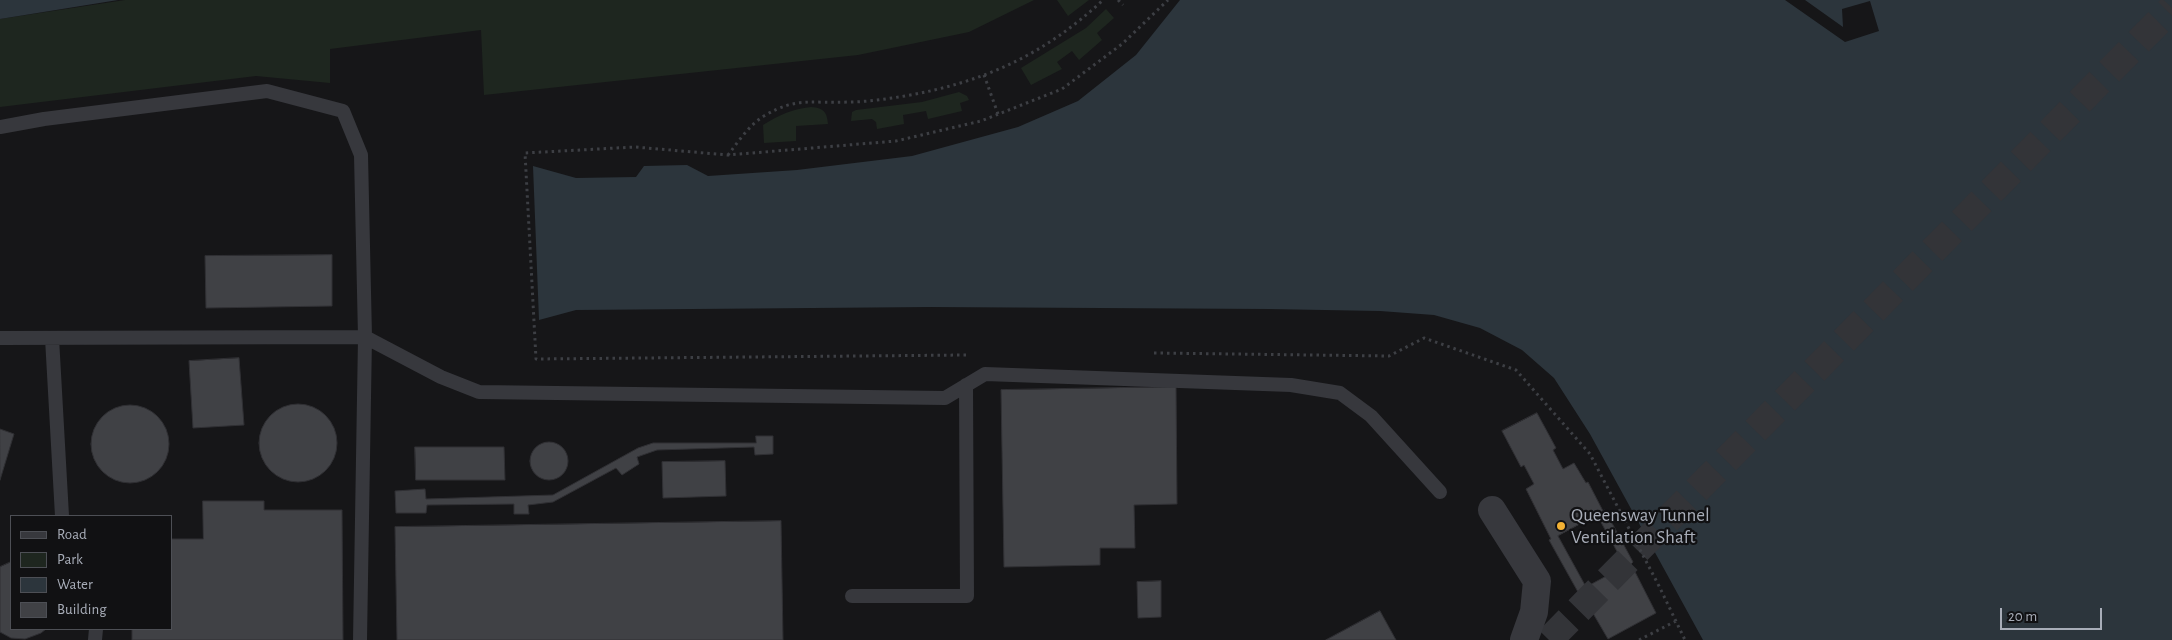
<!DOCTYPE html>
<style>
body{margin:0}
#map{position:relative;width:2172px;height:640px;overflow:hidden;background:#161618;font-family:"Alegreya Sans",sans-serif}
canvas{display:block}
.legend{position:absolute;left:10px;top:515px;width:162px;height:115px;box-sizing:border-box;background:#111113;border:1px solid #4d4f55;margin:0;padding:6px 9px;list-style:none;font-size:15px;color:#a8adb8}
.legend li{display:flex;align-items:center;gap:10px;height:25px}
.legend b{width:25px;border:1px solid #4d4f55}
.scale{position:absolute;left:2000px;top:608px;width:102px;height:22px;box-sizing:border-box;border:2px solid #a8adb8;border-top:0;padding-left:6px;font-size:15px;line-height:18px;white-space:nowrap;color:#a8adb8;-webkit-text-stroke:4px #111113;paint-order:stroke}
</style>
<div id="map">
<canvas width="2172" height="640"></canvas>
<ul class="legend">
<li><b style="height:6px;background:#37383d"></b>Road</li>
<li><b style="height:14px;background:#1e261f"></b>Park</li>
<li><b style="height:14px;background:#2c353c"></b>Water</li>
<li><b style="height:14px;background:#404145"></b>Building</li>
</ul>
<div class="scale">20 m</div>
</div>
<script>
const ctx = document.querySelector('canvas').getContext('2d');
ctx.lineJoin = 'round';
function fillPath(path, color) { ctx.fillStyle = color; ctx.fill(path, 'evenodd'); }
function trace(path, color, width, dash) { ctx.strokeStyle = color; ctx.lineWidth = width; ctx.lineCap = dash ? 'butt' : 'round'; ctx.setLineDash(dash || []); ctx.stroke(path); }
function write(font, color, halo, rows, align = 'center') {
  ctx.font = font + ' "Alegreya Sans",sans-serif'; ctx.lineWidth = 4.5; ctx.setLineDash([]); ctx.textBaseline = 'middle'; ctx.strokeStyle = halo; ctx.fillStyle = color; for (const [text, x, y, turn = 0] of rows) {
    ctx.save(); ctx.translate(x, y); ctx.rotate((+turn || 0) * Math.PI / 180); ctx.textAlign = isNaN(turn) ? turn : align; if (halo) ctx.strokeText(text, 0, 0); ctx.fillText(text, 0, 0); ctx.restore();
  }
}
fillPath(new Path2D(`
 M125,0H1034L969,32L858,55L484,95L481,30L330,49V83L256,76L0,107V19Z
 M1057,0H1089L1068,16Z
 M1106,9L1114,18L1097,33L1102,40L1079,60L1072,51L1057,62L1062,69L1031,85L1021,68L1086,28Z
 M959,92L967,96L969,100L960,103L962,111L928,119L926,111L903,115L904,124L877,129L876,122L872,119L851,121L852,112L856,110L922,102Z
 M811,107C823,108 827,111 828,124L796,126V141L764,143L763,125C779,115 792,109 811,107Z`), '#1e261f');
fillPath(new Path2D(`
 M0,0H118L0,19Z
 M1180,0H2172V640H1703L1590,434L1554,378L1522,350L1480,328L1434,315L1380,311L1268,309L930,307L576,310L539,320L533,166L576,178L636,177L644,166L687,165L708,176L797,170L912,156L1018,127L1078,101L1136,55Z`), '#2c353c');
fillPath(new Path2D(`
 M1785,0H1805L1843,27L1842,9L1870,1L1879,31L1845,42Z`), '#161618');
const building = new Path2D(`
 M332,255V306L206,308L205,256Z
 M239,358L244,425L193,428L189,361Z
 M1176,387L1177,504L1134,505L1135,548H1100V565L1004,567L1001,390Z
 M259 443a39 39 0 1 1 78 0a39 39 0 1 1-78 0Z
 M91 444a39 39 0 1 1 78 0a39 39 0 1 1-78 0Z
 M1537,413L1556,448L1553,450L1563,469L1574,463L1586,483L1588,482L1603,511L1605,510L1633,562L1631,564L1656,613L1608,639L1580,591L1578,592L1549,540L1551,539L1526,489L1534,484L1524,465L1521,467L1502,431ZM1597,515L1625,566L1586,587L1558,536Z
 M0,429L14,434L0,480Z
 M756,436H773V454L755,455L754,447L657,450L637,457L639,464L622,475L616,468L553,502L528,505L529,514H514V504L427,505L426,513H396L395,491L425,489L426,499L553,495L638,448L653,443H756Z
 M530 461a19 19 0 1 1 38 0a19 19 0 1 1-38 0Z
 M415,447H504L505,480H416Z
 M725,461L726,496L663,498L662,462Z
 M203,501H264V510H342L343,640H132V629H171V539H203Z
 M781,521L783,640H397L395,527Z
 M11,562V629H46L41,633L25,639L11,638L0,632V567Z
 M1161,581V617L1138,618L1137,582Z
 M1380,611L1396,640H1326Z`);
fillPath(building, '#404145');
trace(building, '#303034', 1);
trace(new Path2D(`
 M1549,640L2172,8`), '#333438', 28, [28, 14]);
trace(new Path2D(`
 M1118,0L1123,5
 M984,75L998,114
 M728,155C738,142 749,125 764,116C797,96 813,104 848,102C867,102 886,99 905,96C984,82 1044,55 1103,0
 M1154,353L1389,356L1424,338L1516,370L1590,454L1659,586L1685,640
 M966,355L536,359L525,153L635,147L728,155L896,141L981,121L1062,89L1122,44L1168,0
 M1639,640L1676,621`), '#3d3f44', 3, [2.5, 4]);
trace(new Path2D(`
 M0,127L44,119L267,91L343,111L361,155L365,337L441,377L479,392L945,398L985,374L1291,385L1340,393L1371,416L1440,492
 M0,338L365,337L360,640
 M52,338L62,516
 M852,596H967L966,385
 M95,640L96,629`), '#37383d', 14);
trace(new Path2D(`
 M1492,510L1537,581L1534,612L1524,640`), '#37383d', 28);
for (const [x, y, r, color] of [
 [1561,526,5,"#f2b134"]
]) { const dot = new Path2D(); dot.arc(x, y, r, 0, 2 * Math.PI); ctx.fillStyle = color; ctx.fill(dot); trace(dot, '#111113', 2); }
write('19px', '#a8adb8', '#111113', [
 ["Queensway Tunnel",1571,515],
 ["Ventilation Shaft",1571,537]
], 'left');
</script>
